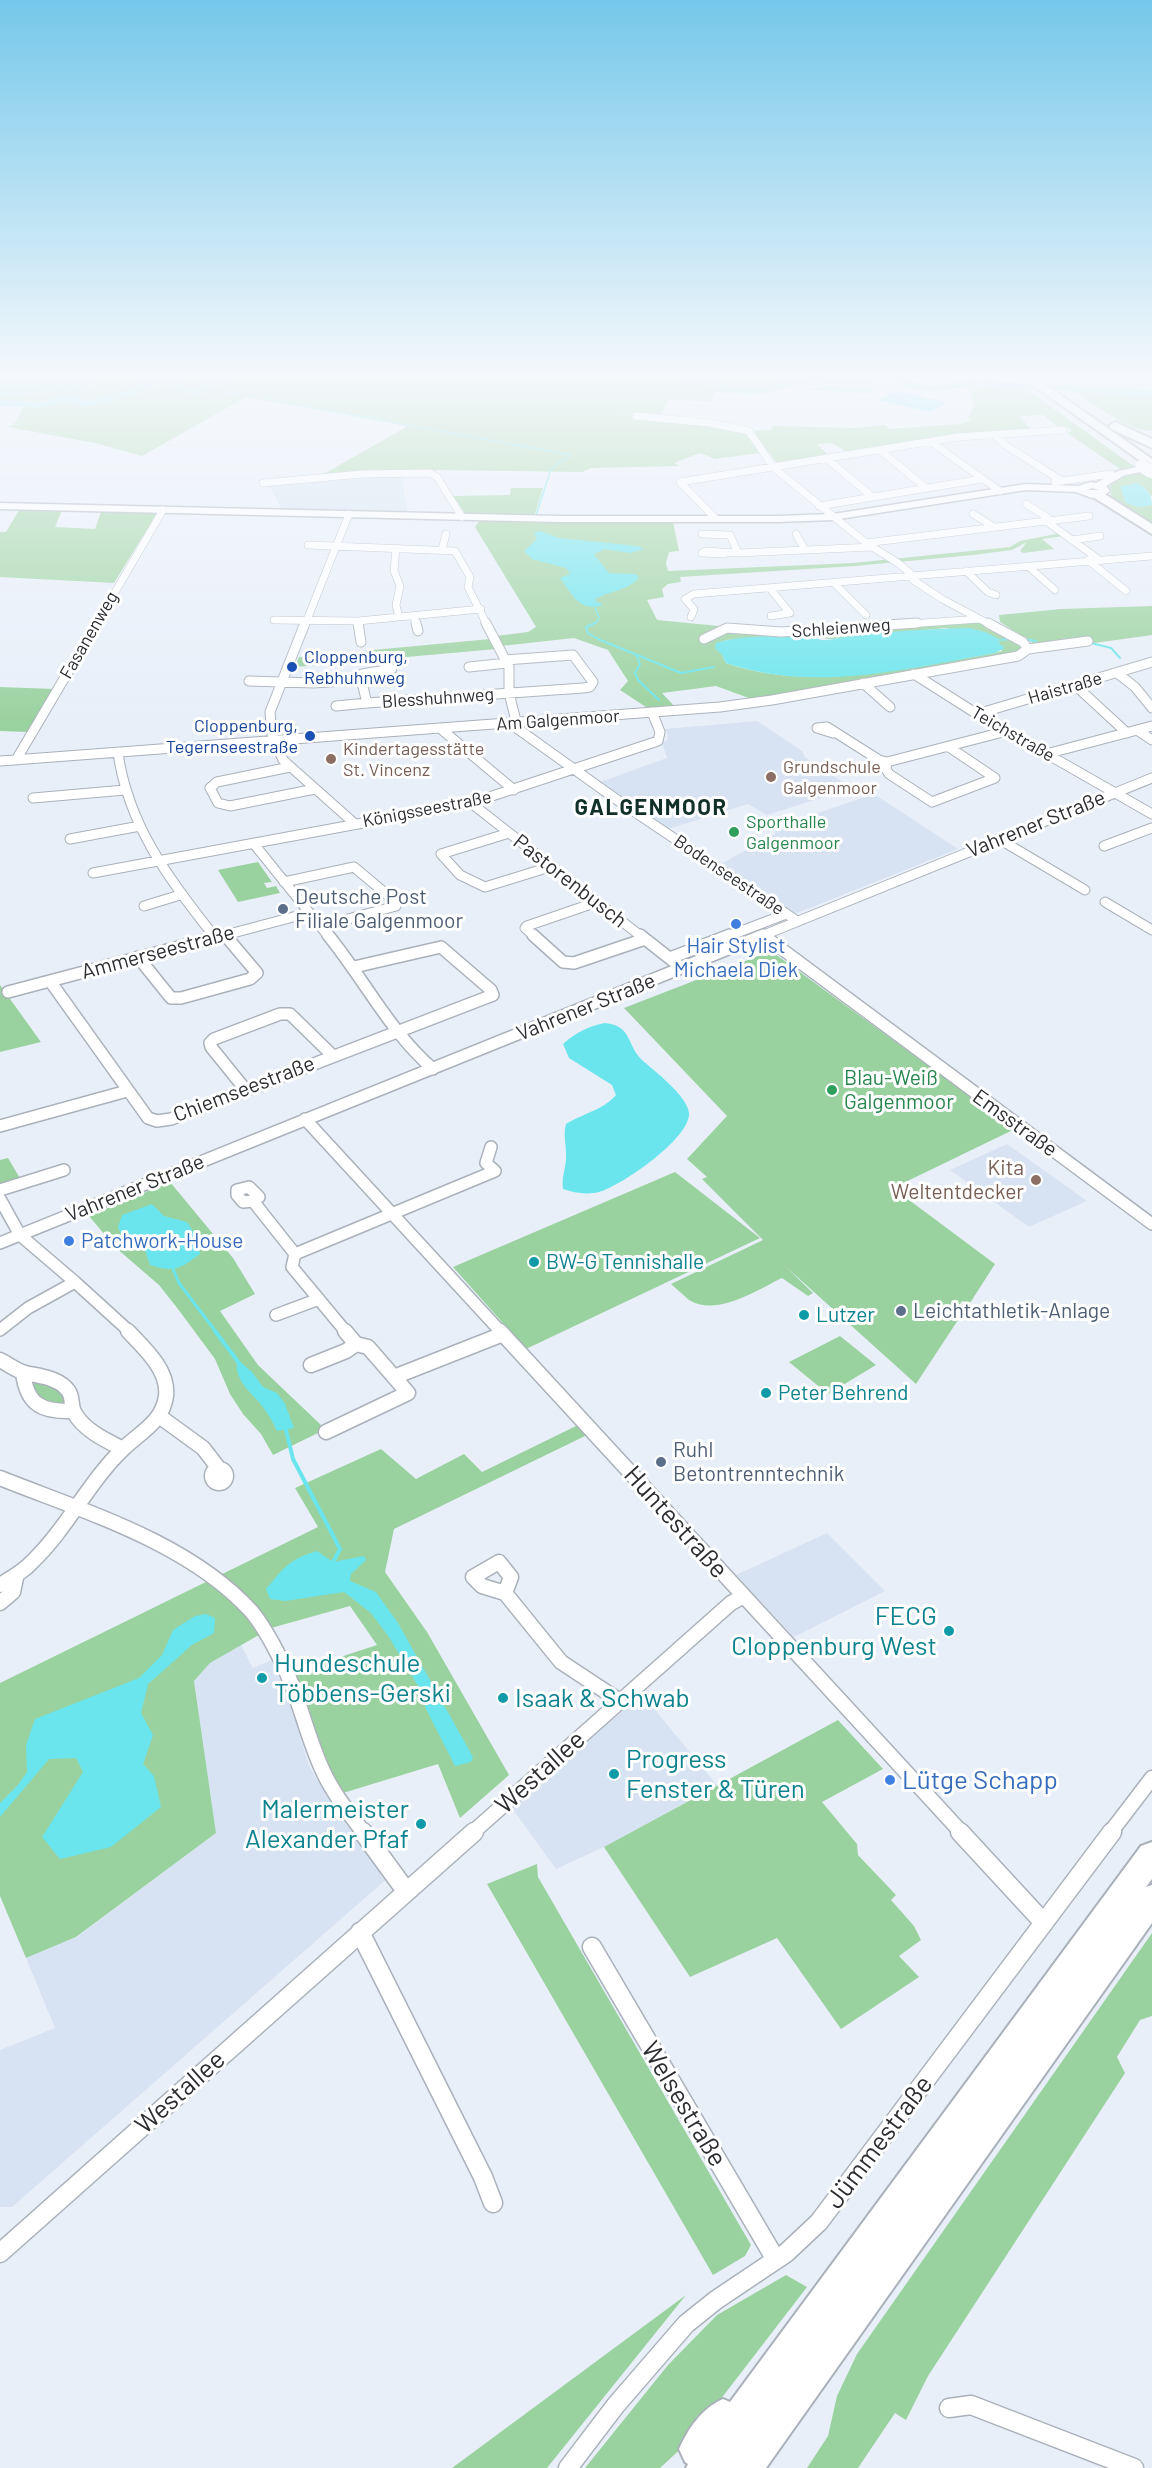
<!DOCTYPE html>
<meta charset="utf-8">
<style>
body{margin:0}
canvas{display:block;background:#e8eff9}
</style>
<canvas width="1152" height="2468"></canvas>
<script>
const ctx = document.querySelector('canvas').getContext('2d');
ctx.lineJoin = 'round';
function fillPath(path, color) { ctx.fillStyle = color; ctx.fill(path, 'evenodd'); }
function trace(path, color, width, dash) { ctx.strokeStyle = color; ctx.lineWidth = width; ctx.lineCap = dash ? 'butt' : 'round'; ctx.setLineDash(dash || []); ctx.stroke(path); }
function write(font, color, halo, rows, align = 'center') {
  ctx.font = font + ' Barlow,sans-serif'; ctx.lineWidth = 6; ctx.setLineDash([]); ctx.textBaseline = 'middle'; ctx.strokeStyle = halo; ctx.fillStyle = color; for (const [text, x, y, turn = 0] of rows) {
    ctx.save(); ctx.translate(x, y); ctx.rotate((+turn || 0) * Math.PI / 180); ctx.textAlign = isNaN(turn) ? turn : align; if (halo) ctx.strokeText(text, 0, 0); ctx.fillText(text, 0, 0); ctx.restore();
  }
}
fillPath(new Path2D(`
 M401,475L408,512L282,509L268,484Z
 M757,721L802,751L805,757L815,764L852,788L767,815L748,804L668,829L600,782L667,758L662,743L667,740L668,735L665,729Z
 M874,794L958,849L792,915L719,865L775,834V830L791,822Z
 M1007,1144L1087,1201L1029,1227L950,1170Z
 M827,1533L885,1591L794,1637L736,1575Z
 M241,1645L253,1668L272,1660L291,1706L309,1766L318,1781L389,1877L12,2207H0V2050L55,2028L26,1958L77,1937L216,1833L194,1681L210,1663Z
 M642,1694L717,1785L604,1847L556,1869L512,1808Z`), '#d7e3f3');
fillPath(new Path2D(`
 M92,378H673L738,392H760L816,378H893L897,380L829,378L761,394L715,392L710,401L668,400L660,417L609,413L710,424L744,432L760,453L715,459L700,453L674,463L680,466L591,468L582,472L439,470L317,478L408,426L246,397L142,456L95,443L8,427L15,423L25,405H0V395L90,389L95,384Z
 M699,378H799C753,390 746,392 699,378Z
 M968,384L1022,386L1135,467L1120,469L1067,433L1072,431L1067,427H1058L1043,415L1020,416L1032,432L849,453L832,443L817,444L829,456L778,464L751,431L770,430L773,426L855,428L885,425L889,429L961,424L970,420L968,417L975,405Z
 M1072,389L1152,394V431C1124,430 1095,404 1072,389Z
 M1143,472L1152,479V497L1144,487L1139,507L1152,505V525L1110,497L1112,490L1109,487L1123,476Z
 M511,488H543L534,517L466,515L453,496L510,495Z
 M19,510H62L55,527L95,529L101,512L157,513L114,583L0,577V532H6Z
 M481,519L673,522L679,551L669,552L666,563L668,571L853,563L1010,547L1020,541L1061,533L1064,536L1042,539L1054,549L1023,553L1020,551L1027,542L1012,550L973,555L855,566L680,577L681,582L668,584L662,589L664,597L647,600L657,620L781,632L981,619L1026,649L1022,653L757,701L716,686L662,693L676,708L646,707L620,690L628,681L608,650L574,638L501,646L496,636L528,632L536,627L475,527ZM946,628L998,641L1002,651C974,658 945,661 916,666C852,676 789,685 726,663L722,655L725,640L812,637L830,639Z
 M1152,606V635L1044,650L1000,622L999,615L1061,609Z
 M490,639L496,649L295,667L299,657Z
 M0,687L54,689L27,732L0,731Z
 M258,862L272,882L264,883L267,888L276,886L280,893L238,902L218,870Z
 M771,951L1015,1129L893,1188L995,1264L970,1303L962,1301L953,1314L960,1317L916,1384L784,1265L813,1293L808,1296L782,1278C757,1290 717,1317 689,1300C683,1295 677,1289 671,1284L763,1240L702,1179L707,1177L687,1159L727,1116L624,1008Z
 M0,985L41,1042L0,1052Z
 M8,1158L21,1180L0,1187V1160Z
 M675,1172L760,1238L526,1349L453,1267Z
 M170,1182L233,1258L255,1294L220,1311L258,1365L321,1425L318,1433L273,1455L261,1434L243,1414L230,1394L215,1359L178,1309L159,1285L115,1247L89,1216Z
 M840,1336L876,1365L828,1394L789,1362Z
 M29,1375L64,1390L70,1407L36,1400Z
 M578,1425L587,1435L394,1529L385,1572L427,1632L509,1775L460,1818L438,1764L343,1793L321,1750L294,1672L377,1645L350,1606L271,1628L210,1663L194,1681L216,1833L76,1937L26,1958L0,1896V1683L318,1527L295,1488L381,1449L416,1479L464,1454L482,1472Z
 M838,1720L883,1769L822,1802L857,1844L858,1855L896,1895L891,1900L914,1926L921,1940L899,1956L919,1977L841,2029L777,1938L690,1977L604,1847Z
 M537,1864L538,1877L751,2245L745,2256L713,2275L487,1884Z
 M1152,1933V2016L1140,2020L1117,2057L1125,2073L928,2376L906,2420L895,2413L858,2468H807L828,2436L837,2396L857,2354Z
 M786,2275L807,2287L687,2443L660,2468H585L668,2365L717,2315Z
 M686,2295L547,2468H452Z`), '#9ad29f');
fillPath(new Path2D(`
 M0,378H92L95,384L90,389L0,395Z
 M840,379L868,381L874,384H809Z
 M824,386L868,388L875,391L870,393L805,390Z
 M896,391L947,403L929,412L878,400Z
 M1137,483C1146,488 1152,494 1152,505L1139,507L1126,503L1120,487Z
 M541,531L559,538L638,546L644,549L630,553L605,549L594,554L609,573L636,574L639,578C627,591 609,591 594,600L602,604L601,606C577,611 572,593 560,578L570,574L566,568L532,559L524,551L537,539L534,533Z
 M969,628L985,632L1001,640L998,642L1005,648L995,653C907,669 813,693 726,663L722,655L715,648L716,643C741,635 782,636 809,637C815,637 820,641 827,640C872,632 922,629 969,628Z
 M605,1023C632,1026 626,1043 641,1059C654,1071 687,1095 689,1113C691,1138 621,1186 599,1192C586,1195 575,1193 563,1189C561,1176 567,1166 566,1154C566,1142 563,1136 566,1124C582,1114 605,1109 616,1095L612,1085L569,1058L563,1044C575,1033 589,1026 605,1023Z
 M152,1204L164,1216L187,1222L196,1236L200,1254C180,1269 174,1273 150,1265L143,1244L121,1234L118,1227L122,1215Z
 M237,1359L252,1372L263,1387L277,1393L285,1404L294,1428L277,1431C272,1420 266,1410 258,1401C247,1389 234,1378 237,1359Z
 M317,1551L333,1562L364,1556L366,1560L351,1574L350,1581L376,1592L398,1623L473,1757L471,1762L455,1766L426,1709L418,1686L389,1637L371,1613L344,1592L285,1601L270,1599L266,1589C284,1568 289,1559 317,1551Z
 M206,1614L215,1618L214,1633L192,1645L148,1684L141,1713L153,1735L143,1764L154,1776L161,1807L111,1847L60,1859L42,1837L83,1772L76,1758L49,1759L0,1817V1803L18,1785L27,1772L26,1745L35,1719L139,1678L162,1655L173,1630L195,1616Z`), '#6ae5ed');
trace(new Path2D(`
 M215,390L571,455L551,469L536,515
 M591,625L597,622L599,617L595,608`), '#6ae5ed', 1.5);
trace(new Path2D(`
 M595,623L586,627L588,633L598,639L681,673L714,667
 M1023,639L1036,641
 M1001,640L1011,639
 M1091,643L1111,648L1120,658
 M636,654L640,664L635,673L638,680L659,700`), '#6ae5ed', 2);
trace(new Path2D(`
 M173,1269L179,1283L216,1332`), '#6ae5ed', 3);
trace(new Path2D(`
 M215,1331L239,1363
 M285,1426L293,1459L340,1549L333,1562`), '#6ae5ed', 4);
fillPath(new Path2D(`
 M178,378L182,381L180,386L197,388L205,385L207,379L235,378L216,383L214,389L197,394L170,390L171,384L151,387L132,395L88,407L78,406L69,401L42,408L0,406V400L42,402L70,394L88,401L124,391L145,382Z
 M679,378C703,376 724,389 748,388C772,388 794,376 818,378L776,390L748,394L725,392Z
 M893,378H905L913,382L934,386L968,380L1152,390V396L968,386L934,392L906,387Z`), '#6ae5ed');
const streetFar4 = new Path2D(`
 M636,416L710,423L749,431L774,468L866,543L898,563L910,573L913,580L942,599L991,625
 M995,435L1005,445L1062,481
 M931,442L1000,491
 M880,450L926,488
 M827,459L873,497
 M1055,482L1111,474
 M263,483L362,474L430,473L437,477L462,517
 M1026,504L1048,518L1046,520
 M819,506L982,479
 M973,514L994,527
 M715,518L680,482L958,437L1063,430
 M1048,521L1089,516
 M702,534L730,535L738,553
 M796,534L805,550
 M1072,540L1100,536
 M866,543L1046,521L1101,561
 M308,545L455,551L470,577L468,587L487,625
 M396,548L394,571L400,586L396,605L399,617
 M442,549L446,534
 M724,554L702,553L706,551L738,553L873,547
 M1088,560L1126,591
 M1028,566L1055,590
 M966,571L988,592L996,595
 M834,583L866,615
 M771,616L790,613L772,591L773,589
 M414,617L416,625
 M691,617L694,609L685,599L694,594L1152,556
 M274,620L358,621L481,609
 M358,621L359,625
 M96,625L163,510
 M305,625L349,514
 M894,625L979,619`);
const streetFar3 = new Path2D(`
 M305,623L270,712L272,734L283,760L354,823
 M358,623L361,642
 M416,623L418,631
 M486,623L509,667V693L518,729L620,802L797,921
 M988,623L1023,642L1028,649
 M704,639L727,628L781,632L917,623
 M469,667L507,663
 M1117,673L1135,687L1152,708
 M914,674L977,714L1152,814
 M358,680L362,674L392,669
 M249,681L314,683L358,680L362,683L367,703L583,688L590,687L593,682L573,655L505,660
 M863,683L890,707
 M1076,686L1127,733
 M336,706L367,703
 M977,714L1152,662
 M441,729L514,790
 M1137,730L1152,740
 M833,733L817,728L827,727L879,760L887,762L1007,731
 M118,753C128,825 170,881 214,936
 M1046,754L1152,726
 M16,760L97,623
 M0,761L720,707L772,700L1018,656L1028,649L1088,641
 M887,762L886,769L889,774L932,802L995,778L949,747
 M290,767L217,782L210,788L218,803L230,806L315,789
 M33,798L125,790
 M471,803L642,937
 M509,833L441,854L460,875L485,887L553,866
 M70,839L140,826
 M999,839L1085,890
 M254,844L329,937
 M1104,846L1152,828
 M93,873L471,803L658,741L660,732L652,712
 M284,882L354,867L391,898L396,906L322,926
 M1105,902L1152,930
 M144,906L180,895
 M763,935L765,937
 M218,937L308,913
 M535,937L525,928L527,926L597,902
 M726,937L786,914
 M759,937L1152,778`);
const streetFar2 = new Path2D(`
 M328,935C364,979 390,1032 433,1069
 M533,935L563,962L574,963L645,939
 M640,935L682,968
 M763,935L1152,1224
 M138,957L171,998H181L250,979L257,973L225,935
 M670,958L730,935
 M50,981L148,1118L157,1121L171,1119L493,995L491,990L441,947L354,967
 M8,992L224,935
 M245,1089L211,1047L210,1043L214,1039L280,1014H290L332,1055
 M305,1119L501,1332
 M0,1126L127,1091
 M249,1187L259,1197L253,1201L243,1202L237,1195V1190Z
 M0,1190L64,1170
 M0,1199L20,1235L75,1282L28,1308L0,1330
 M253,1201L295,1254L292,1267L346,1332
 M0,1243L763,935
 M295,1254L495,1171L486,1163L491,1147
 M75,1282L130,1332
 M276,1315L319,1299`);
const streetFar1 = new Path2D(`
 M500,1331L962,1833
 M0,1360C8,1364 17,1371 25,1373C38,1376 54,1377 65,1387C74,1395 70,1404 74,1412C83,1430 107,1441 123,1449
 M311,1365L346,1351L356,1344
 M23,1373C27,1405 42,1412 73,1411
 M394,1377L503,1334
 M159,1416L203,1448L220,1470
 M326,1432L408,1393L368,1347L356,1344L345,1331
 M212 1476a7 7 0 1 1 14 0a7 7 0 1 1-14 0Z
 M0,1478C85,1512 188,1542 251,1611C263,1625 274,1646 282,1662C299,1696 306,1734 322,1769C332,1792 349,1813 364,1833
 M499,1562L511,1577L505,1593L482,1586L473,1577Z
 M0,1585C12,1578 24,1571 33,1561C68,1527 89,1481 124,1448C141,1432 163,1421 166,1396C169,1370 144,1348 128,1331
 M505,1593L561,1662L620,1701
 M0,1603L13,1592L16,1578
 M472,1833L731,1603L744,1596
 M1110,1833L1152,1778`);
const street = new Path2D(`
 M363,1832L406,1891
 M960,1832L1044,1923
 M360,1932L483,2177L493,2203
 M592,1947L776,2260
 M0,2253L474,1832
 M949,2408L971,2405L1134,2468
 M568,2468L616,2405L686,2324L716,2300L786,2253L819,2222L1112,1832`);
const secondary = new Path2D(`
 M1152,464V470L1125,475L1106,486L1110,491L1103,496L1092,498L1076,492L1026,490L833,520L777,522H559L0,509V503L559,516H777L833,514L1026,484L1078,486L1091,482L1096,483L1118,471ZM1092,488L1099,490H1087Z`);
const highway = new Path2D(`
 M1023,378H1036L1152,459V469Z
 M1115,422L1152,439V448L1111,429L1109,426Z
 M1098,490L1152,524V534L1093,497L1091,494L1093,491Z
 M1152,1842V1879L1146,1887L1152,1885V1923L766,2468H686L688,2464L685,2462L679,2449C688,2429 702,2408 723,2399L730,2402L1141,1846Z`);
trace(streetFar4, '#aab1ba', 8);
trace(streetFar3, '#aab1ba', 11);
trace(streetFar2, '#aab1ba', 14);
trace(streetFar1, '#aab1ba', 17);
trace(street, '#aab1ba', 21);
trace(secondary, '#aab1ba', 3);
trace(highway, '#aab1ba', 4);
trace(streetFar4, '#fff', 7);
trace(streetFar3, '#fff', 9);
trace(streetFar2, '#fff', 11);
trace(streetFar1, '#fff', 14);
trace(street, '#fff', 18);
fillPath(secondary, '#fff');
fillPath(highway, '#fff');
const highwayBridge = new Path2D(`
 M1142,466L1150,471`);
trace(highwayBridge, '#aab1ba', 14, []);
trace(highwayBridge, '#fff', 13);
const sky = ctx.createLinearGradient(0, 0, 0, 723);
sky.addColorStop(0, '#75c8ea');
sky.addColorStop(0.52, '#f5f8fc');
sky.addColorStop(1, '#f5f8fc00');
ctx.fillStyle = sky;
ctx.fillRect(0, 0, 1152, 723);
for (const [x, y, r, color] of [
 [292,667,6,"#1a4fb4"],
 [310,736,6,"#1a4fb4"],
 [331,759,6,"#8d6e63"],
 [771,777,6,"#8d6e63"],
 [734,832,6,"#2e9e5b"],
 [283,909,6,"#5c6f8a"],
 [736,924,6,"#3f7fe0"],
 [832,1090,6,"#2e9e5b"],
 [1036,1180,6,"#8d6e63"],
 [69,1241,6,"#3f7fe0"],
 [534,1262,6,"#0f9aa8"],
 [901,1311,6,"#5c6f8a"],
 [804,1315,6,"#0f9aa8"],
 [766,1393,6,"#0f9aa8"],
 [661,1462,6,"#5c6f8a"],
 [949,1631,6,"#0f9aa8"],
 [262,1678,6,"#0f9aa8"],
 [503,1698,6,"#0f9aa8"],
 [614,1774,6,"#0f9aa8"],
 [890,1780,6,"#3f7fe0"],
 [421,1824,6,"#0f9aa8"]
]) { const dot = new Path2D(); dot.arc(x, y, r, 0, 2 * Math.PI); ctx.fillStyle = color; ctx.fill(dot); trace(dot, '#fff', 2); }
write('18px', '#2b2d31', '#fff', [
 ["Schleienweg",841,628,-4],
 ["Fasanenweg",89,635,-60],
 ["Haistraße",1065,688,-16],
 ["Blesshuhnweg",438,698,-4],
 ["Am Galgenmoor",558,720,-4],
 ["Teichstraße",1013,734,30],
 ["Königsseestraße",427,809,-11],
 ["Bodenseestraße",729,875,34]
]);
write('18px', '#164399', '#fff', [
 ["Cloppenburg,",304,657],
 ["Rebhuhnweg",304,678],
 ["Cloppenburg,",298,726,"right"],
 ["Tegernseestraße",298,747,"right"]
], 'left');
write('18px', '#785e54', '#fff', [
 ["Kindertagesstätte",343,749],
 ["St. Vincenz",343,770],
 ["Grundschule",783,767],
 ["Galgenmoor",783,788]
], 'left');
write('18px', '#27864d', '#fff', [
 ["Sporthalle",746,822],
 ["Galgenmoor",746,843]
], 'left');
write('21px', '#2b2d31', '#fff', [
 ["Vahrener Straße",1036,824,-22],
 ["Pastorenbusch",570,881,38],
 ["Ammerseestraße",158,952,-15],
 ["Vahrener Straße",586,1007,-22],
 ["Chiemseestraße",244,1089,-21],
 ["Emsstraße",1015,1123,36],
 ["Vahrener Straße",135,1188,-22]
]);
write('21px', '#4e5e75', '#fff', [
 ["Deutsche Post",295,897],
 ["Filiale Galgenmoor",295,921],
 ["Leichtathletik-Anlage",913,1311],
 ["Ruhl",673,1450],
 ["Betontrenntechnik",673,1474]
], 'left');
write('21px', '#366cbe', '#fff', [
 ["Hair Stylist",736,946],
 ["Michaela Diek",736,970],
 ["Patchwork-House",81,1241,"left"]
]);
write('21px', '#27864d', '#fff', [
 ["Blau-Weiß",844,1078],
 ["Galgenmoor",844,1102]
], 'left');
write('21px', '#785e54', '#fff', [
 ["Kita",1024,1168],
 ["Weltentdecker",1024,1192]
], 'right');
write('21px', '#0d838f', '#fff', [
 ["BW-G Tennishalle",546,1262],
 ["Lutzer",816,1315],
 ["Peter Behrend",778,1393]
], 'left');
ctx.letterSpacing = '1.5px';
write('bold 22px', '#103029', '#fff', [
 ["GALGENMOOR",651,808]
]);
ctx.letterSpacing = '0px';
write('26px', '#2b2d31', '#fff', [
 ["Huntestraße",676,1522,48],
 ["Westallee",540,1772,-42],
 ["Westallee",180,2092,-42],
 ["Welsestraße",684,2104,59],
 ["Jümmestraße",879,2142,-53]
]);
write('26px', '#0d838f', '#fff', [
 ["FECG",937,1616,"right"],
 ["Cloppenburg West",937,1646,"right"],
 ["Hundeschule",274,1663],
 ["Többens-Gerski",274,1693],
 ["Isaak & Schwab",515,1698],
 ["Progress",626,1759],
 ["Fenster & Türen",626,1789],
 ["Malermeister",409,1809,"right"],
 ["Alexander Pfaf",409,1839,"right"]
], 'left');
write('26px', '#366cbe', '#fff', [
 ["Lütge Schapp",902,1780]
], 'left');
</script>
